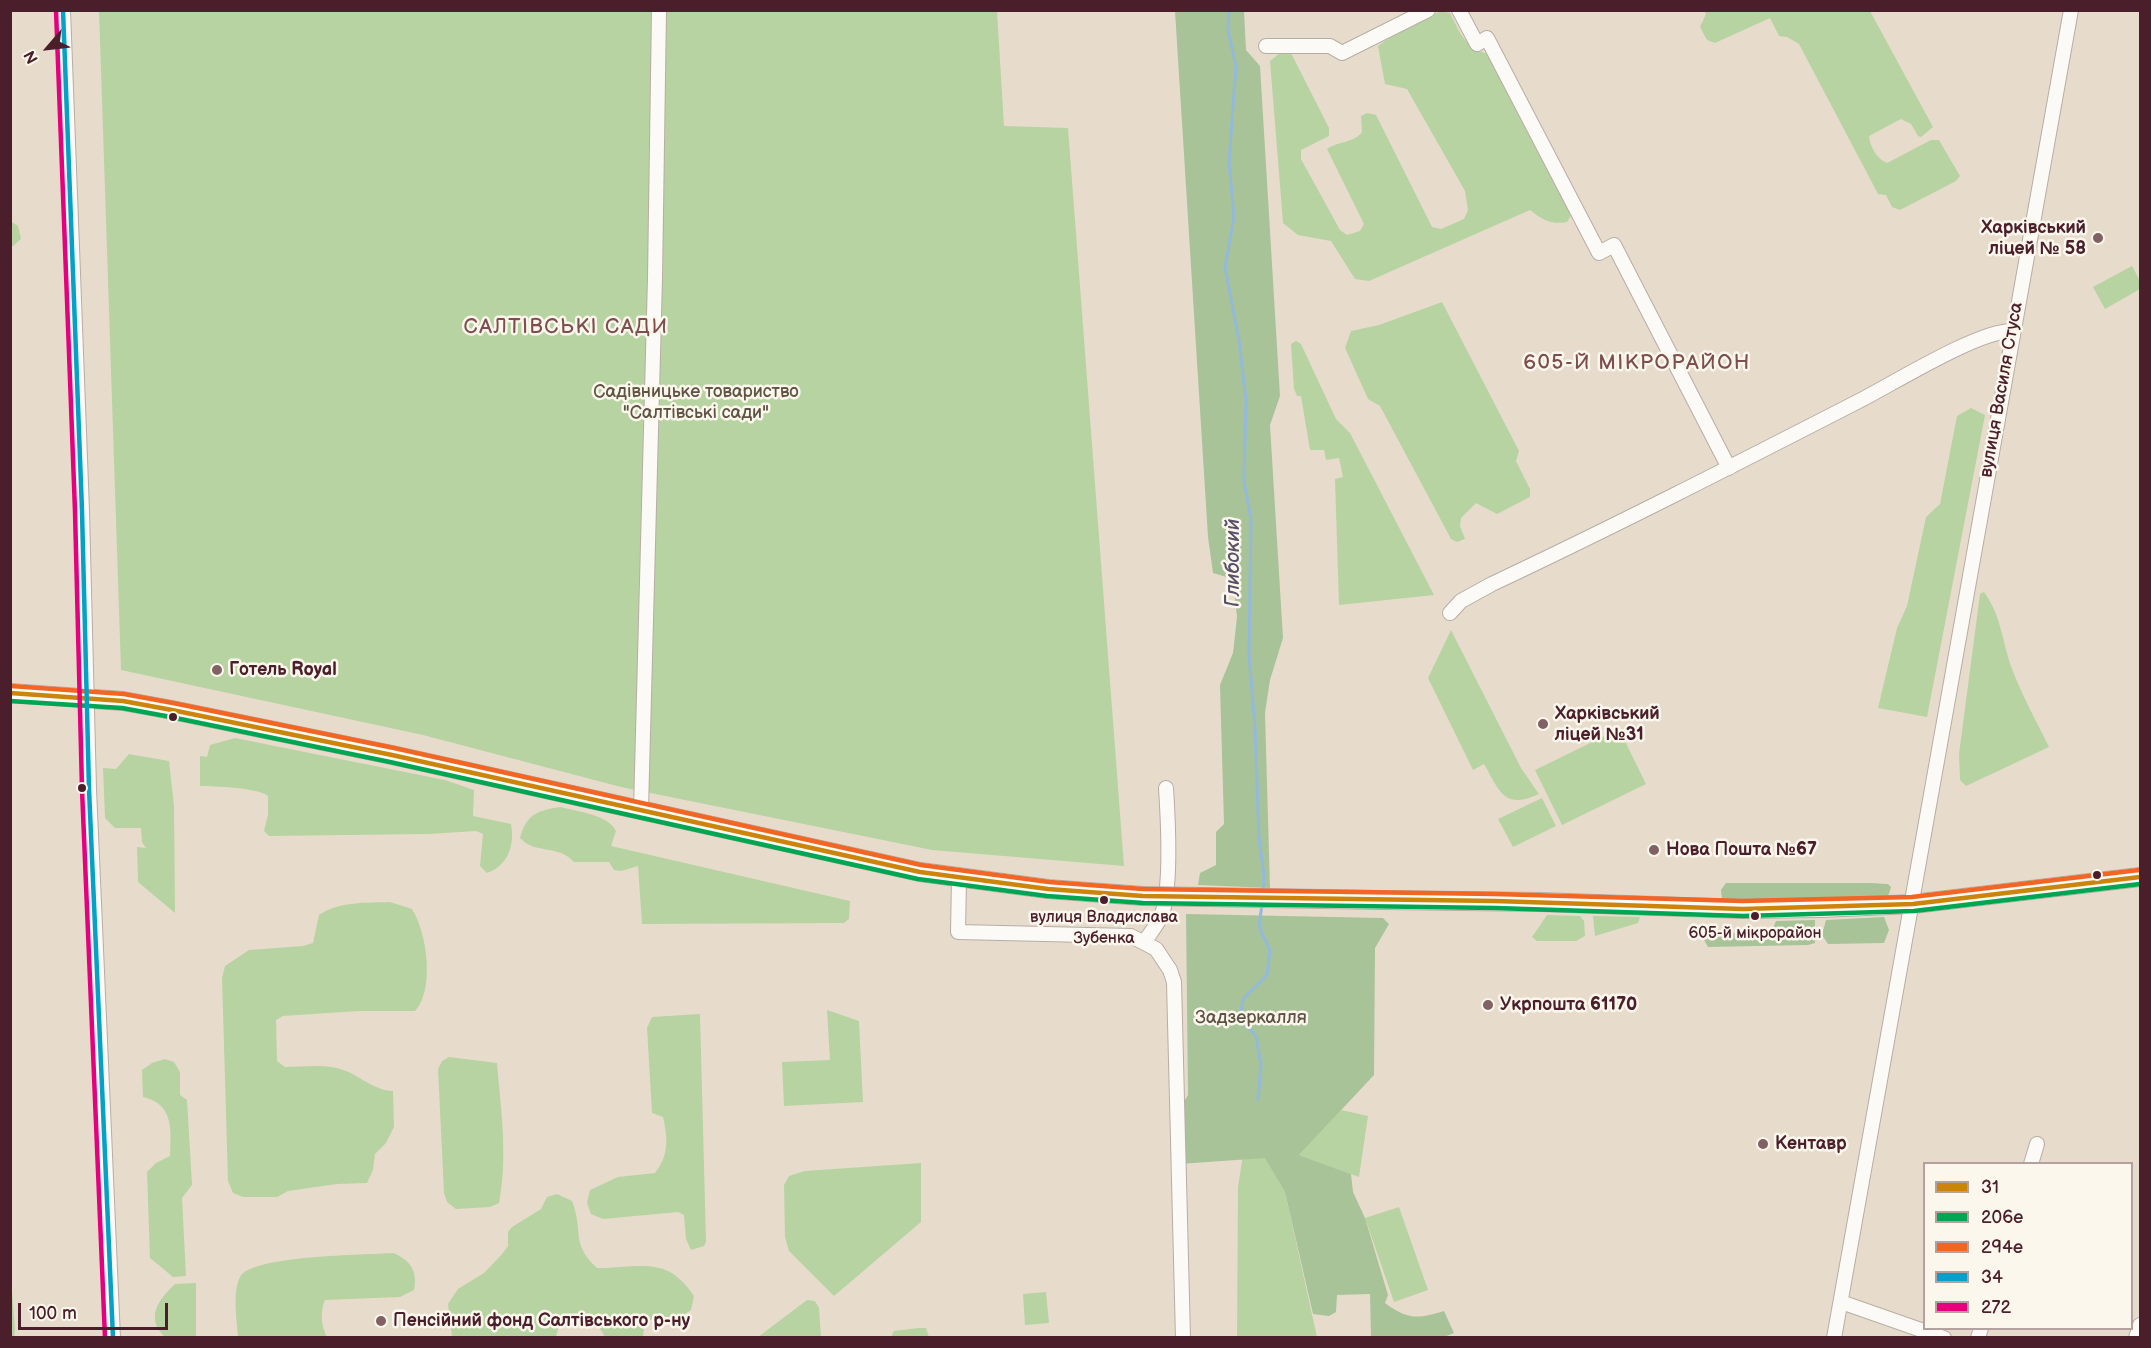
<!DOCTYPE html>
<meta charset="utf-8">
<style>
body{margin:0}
#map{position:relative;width:2151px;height:1348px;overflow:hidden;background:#e7dccc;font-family:"Balsamiq Sans",sans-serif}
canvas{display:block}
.frame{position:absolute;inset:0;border:12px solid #4a1f2b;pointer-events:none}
.legend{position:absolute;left:1923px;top:1162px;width:210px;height:168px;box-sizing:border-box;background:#fbf7ec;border:2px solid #b4a19f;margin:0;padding:8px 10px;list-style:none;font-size:18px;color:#4a1f2b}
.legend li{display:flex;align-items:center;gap:12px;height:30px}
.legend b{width:30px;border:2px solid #b4a19f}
.north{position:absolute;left:18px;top:18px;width:60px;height:60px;-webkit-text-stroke:4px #fbf7ec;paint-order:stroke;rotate:242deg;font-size:16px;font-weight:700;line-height:24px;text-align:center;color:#4a1f2b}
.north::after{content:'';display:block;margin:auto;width:21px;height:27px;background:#4a1f2b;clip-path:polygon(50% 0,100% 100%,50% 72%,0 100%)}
.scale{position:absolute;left:18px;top:1303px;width:150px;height:27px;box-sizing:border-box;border:3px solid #4a1f2b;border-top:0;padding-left:8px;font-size:18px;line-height:21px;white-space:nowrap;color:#4a1f2b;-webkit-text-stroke:4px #fbf7ec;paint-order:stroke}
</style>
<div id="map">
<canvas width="2151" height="1348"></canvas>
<div class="frame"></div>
<ul class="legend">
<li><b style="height:8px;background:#cc840b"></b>31</li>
<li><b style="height:8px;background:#00a651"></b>206е</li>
<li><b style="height:8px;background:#f26522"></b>294е</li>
<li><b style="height:8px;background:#04a2c6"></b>34</li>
<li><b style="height:8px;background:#e5007d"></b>272</li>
</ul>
<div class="north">N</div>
<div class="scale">100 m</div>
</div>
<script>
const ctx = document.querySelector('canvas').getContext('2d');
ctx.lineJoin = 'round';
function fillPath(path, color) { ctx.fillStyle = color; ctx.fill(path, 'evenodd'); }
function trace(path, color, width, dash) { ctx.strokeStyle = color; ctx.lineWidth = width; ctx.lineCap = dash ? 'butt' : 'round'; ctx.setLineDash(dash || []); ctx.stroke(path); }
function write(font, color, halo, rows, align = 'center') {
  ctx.font = font + ' "Balsamiq Sans",sans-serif'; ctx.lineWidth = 5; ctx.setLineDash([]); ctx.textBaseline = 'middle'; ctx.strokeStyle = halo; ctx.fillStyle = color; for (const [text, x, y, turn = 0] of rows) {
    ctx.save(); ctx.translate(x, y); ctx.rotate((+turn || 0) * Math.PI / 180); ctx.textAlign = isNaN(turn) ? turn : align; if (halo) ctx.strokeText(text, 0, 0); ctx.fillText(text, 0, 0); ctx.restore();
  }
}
fillPath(new Path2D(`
 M99,11H997L1004,126L1068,128L1124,866L932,850L621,787L423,735L121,670Z
 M1441,11L1450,13C1460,33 1465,48 1488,54L1572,214L1567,222C1552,225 1542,220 1530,210L1369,281L1355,279L1331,241L1298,235L1283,223L1270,61L1281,52L1291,53L1329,128V136L1301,150V159L1340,230L1347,235L1360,231L1364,224L1327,149C1338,141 1354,143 1362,132L1361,116L1367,113L1376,115L1432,227L1441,229L1464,219L1468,210L1465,191L1407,89L1385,84L1378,46L1401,30Z
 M1704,11H1870L1933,127L1921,137L1918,136L1911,124L1901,119L1869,136C1870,147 1877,159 1887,163L1931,140H1939L1960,176L1956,181L1900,210L1892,207L1886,195L1878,194L1799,44L1787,37L1779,36L1770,18L1715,43L1707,40L1700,27L1706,14Z
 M10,221L18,226L21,239L13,246H11Z
 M2132,266L2140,281V289L2105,309L2093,287Z
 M1442,302L1519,451L1516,461L1530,489V497L1497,514L1476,503L1461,518L1460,526L1465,539L1457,542L1451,539L1380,406L1368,399L1345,348L1351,331L1379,325Z
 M1296,341L1301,344L1336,419L1350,433L1434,595L1339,605L1335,479L1343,477L1339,458L1326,460L1324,450H1310L1301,396H1297L1294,389L1291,344Z
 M1971,408L1985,415L1927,717L1878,708L1897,628L1907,606L1926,517L1940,504L1957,416Z
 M1984,592C2001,615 2002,640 2011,666C2021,694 2036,720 2049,747L1966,786L1960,780L1959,754L1980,594Z
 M1451,630L1521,768L1539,794C1504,810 1500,792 1484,764L1473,770L1428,678Z
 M1619,729L1646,784L1562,825L1535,770Z
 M235,738L445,780L474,790L473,816L511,824C515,845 508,866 487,873L480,866L483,834L476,831L429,834L269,836L264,831L268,815V796C259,788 214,786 200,786V756L207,757L210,745Z
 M129,754L169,761L174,806L175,913L138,882L137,847L146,848L142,842L141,828H115L105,818L103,768L116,769Z
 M1542,798L1556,826L1513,847L1498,819Z
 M561,807C577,812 608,814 616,831L611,846L850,901L849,919L844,923L642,924L638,866L621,871L614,870L609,862H574C558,844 536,855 520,838C526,815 537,810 561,807Z
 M390,902L412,909C427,932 435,990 415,1011H358L283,1016L276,1020L277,1061L285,1067C305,1067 327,1063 346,1071C363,1078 374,1090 393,1091L394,1127L386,1143L375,1154L373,1170L367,1183L337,1184L288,1191L277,1197H243L233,1193L228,1181L222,978L225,966L249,950L303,946L313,943L319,915C339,901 367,903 390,902Z
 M1547,915L1580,916L1584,921L1585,936L1576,941H1537L1532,937Z
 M1593,916L1640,917L1638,923L1595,936Z
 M827,1010L859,1021L863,1102L784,1106L782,1062L830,1060Z
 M700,1014L706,1242L704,1246L691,1250L686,1239L684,1215L678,1212L603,1219L591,1214L587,1203L590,1190L618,1177L655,1173C669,1155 668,1139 663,1117L652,1113L647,1028L652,1017Z
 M449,1057L497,1063C501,1109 508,1158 499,1203L490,1207L456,1209L447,1202L444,1193L438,1069L442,1061Z
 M165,1059L174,1062L180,1072V1095L187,1100L192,1185L182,1198L186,1276L173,1277L150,1258L147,1172L156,1163L170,1156C171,1130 174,1104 143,1097L142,1070L152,1063Z
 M1341,1110L1368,1116L1359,1177L1299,1155Z
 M1249,1116L1265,1157L1285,1192L1317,1337L1237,1338L1238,1187Z
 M921,1163V1222L834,1296L789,1251L785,1237L784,1185L789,1176L805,1171Z
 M557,1194L572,1201C584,1232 570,1243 597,1268C641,1268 667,1255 694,1296L691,1310L679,1318L649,1320L644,1327L643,1337H605L597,1324L590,1319L565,1321L559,1325L556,1337H452L448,1304L458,1289L484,1273L503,1253L508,1246V1232L512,1227L541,1209L547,1197Z
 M1399,1207L1428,1290L1394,1302L1365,1218Z
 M393,1253C410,1260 418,1271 414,1290L400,1297L325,1300C320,1312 321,1326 327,1337H238C237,1320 232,1294 240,1277C251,1255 366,1255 393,1253Z
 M10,1264L15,1330L14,1338L10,1337Z
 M196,1283V1337H165C145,1318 158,1300 175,1284Z
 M1046,1292L1049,1323L1025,1325L1023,1294Z
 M807,1300L815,1301L819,1308L821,1337H758Z
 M918,1328H926L929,1337H891L894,1331Z`), '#b7d3a2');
fillPath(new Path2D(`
 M1175,11H1244L1246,50L1260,66L1280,396L1270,425L1283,638L1270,680L1265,713L1270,888L1198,885L1200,873L1216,865V832L1224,824L1220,685L1233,653L1237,617L1233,579L1213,573L1208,537Z
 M1726,883H1871L1888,884L1891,887L1889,894L1882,899L1728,903L1722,899L1721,890Z
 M1186,914L1383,918L1389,924L1375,948L1374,1075L1299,1155L1351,1174L1353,1192L1365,1218L1388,1295L1385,1303C1408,1320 1418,1319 1444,1311L1454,1333L1444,1337H1371L1370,1294L1337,1295L1336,1312L1329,1316L1313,1314L1285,1192L1265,1158L1179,1164L1178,1112L1188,1095Z
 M1884,917L1889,930L1884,943L1828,944L1822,935L1826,920Z
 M1815,920V943L1808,945L1708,947L1704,940L1708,933H1771L1776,921Z`), '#a8c398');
trace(new Path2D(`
 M1229,10L1228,30L1236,66L1229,162L1234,217L1225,267L1239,341L1246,400L1244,481L1251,520L1249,654L1255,727L1259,838L1264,876L1263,891
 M1258,1100L1261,1065L1256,1036L1244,1023L1241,1012L1243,999L1267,975L1270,950L1259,927L1262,904`), '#94badb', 3);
const minor = new Path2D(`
 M63,10L82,511L89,789L113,1338
 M1459,10L1477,44L1487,38L1599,253L1614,245L1729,468
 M1266,46H1330L1342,53L1428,10
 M1450,613L1461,601L1492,584C1615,526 1736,464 1857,402C1891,385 1980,329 2013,331
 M641,809L655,278L659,10
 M959,879L958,932L1131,936L1156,949L1170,970L1174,982L1183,1338
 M1145,941C1151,932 1158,924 1162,914C1172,885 1168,819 1166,788
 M2031,1164L2037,1144
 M1841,1302L1944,1338
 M1834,1338L2071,10
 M1978,1338L1981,1328
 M2136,1338L2140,1325`);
const major = new Path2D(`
 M10,693L123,701L172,710L392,755L920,872L1048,889L1143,896
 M1383,900L1540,902L1743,909L1820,908L1913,904L2140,877`);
trace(minor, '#b8ada4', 16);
trace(major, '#b8ada4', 20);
trace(minor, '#fbfaf7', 14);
trace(major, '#fbfaf7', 18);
const majorBridge = new Path2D(`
 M1143,896L1383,900`);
trace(majorBridge, '#b8ada4', 20, []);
trace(majorBridge, '#fbfaf7', 18);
trace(new Path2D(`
 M10,693L123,701L172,710L392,755L920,872L1048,889L1143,896L1495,901L1743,909L1913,904L2140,877`), '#cc840b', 4.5);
trace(new Path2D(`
 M10,701L122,708L171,717L390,762L918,879L1047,896L1143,903L1495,908L1743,916L1914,911L2140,884`), '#00a651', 4.5);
trace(new Path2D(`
 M11,686L124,694L173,703L394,748L921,865L1049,882L1143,889L1495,894L1743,901L1912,897L2139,870`), '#f26522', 4.5);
trace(new Path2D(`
 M63,10L82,511L89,789L113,1338`), '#04a2c6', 4.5);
trace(new Path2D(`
 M56,10L75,511L82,789L105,1338`), '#e5007d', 4.5);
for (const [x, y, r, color] of [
 [2098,238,6,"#816163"],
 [217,670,6,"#816163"],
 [173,717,5,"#4a1f2b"],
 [1543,724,6,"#816163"],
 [82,788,5,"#4a1f2b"],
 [1654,850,6,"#816163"],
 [2097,875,5,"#4a1f2b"],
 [1104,900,5,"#4a1f2b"],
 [1755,916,5,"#4a1f2b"],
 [1488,1005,6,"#816163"],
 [1763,1144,6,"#816163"],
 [381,1321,6,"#816163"]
]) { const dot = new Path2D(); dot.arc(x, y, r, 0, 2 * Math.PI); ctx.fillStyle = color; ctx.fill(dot); trace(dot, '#fbf7ec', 2); }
write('16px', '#4a1f2b', '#fbf7ec', [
 ["вулиця Владислава",1104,918],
 ["Зубенка",1104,939],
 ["605-й мікрорайон",1755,934]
]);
write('bold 18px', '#4a1f2b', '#fbf7ec', [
 ["Харківський",2086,228,"right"],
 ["ліцей № 58",2086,249,"right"],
 ["Готель Royal",229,670],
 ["Харківський",1555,714],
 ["ліцей №31",1555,735],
 ["Нова Пошта №67",1666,850],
 ["Укрпошта 61170",1500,1005],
 ["Кентавр",1775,1144],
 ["Пенсійний фонд Салтівського р-ну",393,1321]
], 'left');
write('18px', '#4a1f2b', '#fbf7ec', [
 ["вулиця Василя Стуса",2002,390,-80]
]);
write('18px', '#5f5344', '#fbf7ec', [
 ["Садівницьке товариство",696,392],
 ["\"Салтівські сади\"",696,413],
 ["Задзеркалля",1251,1018]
]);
write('italic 20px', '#58506b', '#fbf7ec', [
 ["Глибокий",1234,563,-90]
]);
ctx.letterSpacing = '1.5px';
write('21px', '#7e4e4e', '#fbf7ec', [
 ["САЛТІВСЬКІ САДИ",566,328],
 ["605-Й МІКРОРАЙОН",1637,364]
]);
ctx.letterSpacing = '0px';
</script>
